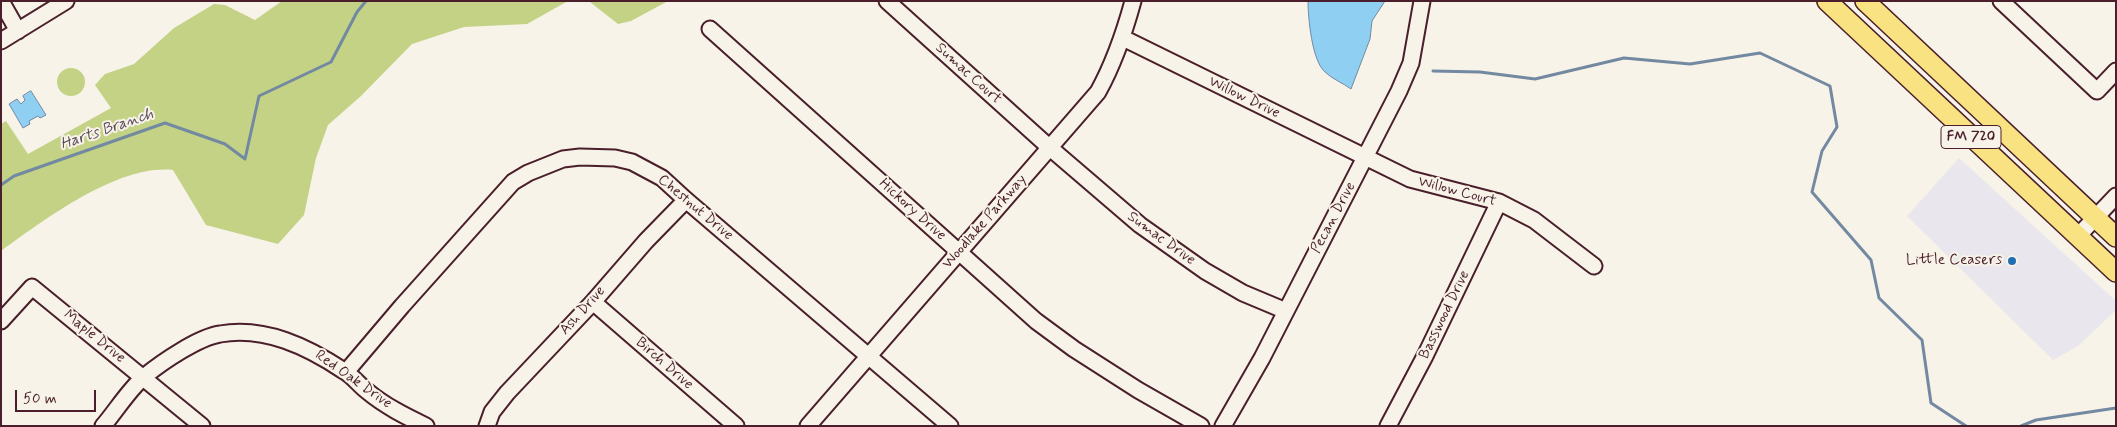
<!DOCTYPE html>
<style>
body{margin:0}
#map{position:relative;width:2117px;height:427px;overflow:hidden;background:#f7f3e8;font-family:Mynerve,sans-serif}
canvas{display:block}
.frame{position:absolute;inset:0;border:2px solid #4a1f2b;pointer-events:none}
.scale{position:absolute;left:15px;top:390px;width:81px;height:22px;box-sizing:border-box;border:2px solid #4a1f2b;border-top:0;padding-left:6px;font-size:15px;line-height:18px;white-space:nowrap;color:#4a1f2b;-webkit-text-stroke:4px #f7f3e8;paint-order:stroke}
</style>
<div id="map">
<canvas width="2117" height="427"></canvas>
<div class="frame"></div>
<div class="scale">50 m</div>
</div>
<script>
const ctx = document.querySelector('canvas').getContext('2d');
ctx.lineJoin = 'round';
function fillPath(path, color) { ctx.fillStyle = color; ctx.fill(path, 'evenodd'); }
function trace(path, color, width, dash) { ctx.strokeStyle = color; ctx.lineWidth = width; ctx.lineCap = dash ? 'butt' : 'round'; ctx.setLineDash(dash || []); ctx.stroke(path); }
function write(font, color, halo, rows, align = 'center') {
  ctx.font = font + ' Mynerve,sans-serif'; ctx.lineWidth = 4; ctx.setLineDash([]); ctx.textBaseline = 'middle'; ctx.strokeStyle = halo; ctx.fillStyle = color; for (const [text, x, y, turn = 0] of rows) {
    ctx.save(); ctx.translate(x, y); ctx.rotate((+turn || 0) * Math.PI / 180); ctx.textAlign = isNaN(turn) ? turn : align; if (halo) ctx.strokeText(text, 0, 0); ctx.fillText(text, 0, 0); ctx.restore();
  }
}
fillPath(new Path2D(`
 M1959,158L2116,301V310L2078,346L2053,360L1907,216Z`), '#eae6ed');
fillPath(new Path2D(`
 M282,1H568L527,24L464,27L412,44L361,96L328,125L316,158L304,215L278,244L206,225L173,170C118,164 44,220 1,251V124L6,121L28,154L111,108L95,85L105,74L134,64L174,28L214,4L225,5L255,20Z
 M584,1H668L631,21L618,24L590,2Z
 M57 82a14 14 0 1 1 28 0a14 14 0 1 1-28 0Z`), '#c4d286');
const water = new Path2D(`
 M1308,1H1385L1372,21L1370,39L1351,89C1343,83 1332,79 1325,72C1312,61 1308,18 1308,1Z
 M31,91L46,115L40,118L38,116L29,121L30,124L23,128L9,104L17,99L21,104L25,100L23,96Z`);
fillPath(water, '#8fcff1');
trace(water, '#7389a2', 1);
trace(new Path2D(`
 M1433,71L1480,72L1535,79L1624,58L1690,64L1760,53L1830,86L1837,127L1822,151L1812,192L1871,260L1879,298L1922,340L1931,403L1966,426
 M1,185L14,176L165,123L225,144L245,159L259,96L331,62L357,12L366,1
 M2021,426L2036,420L2116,408`), '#7389a2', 3);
const minor = new Path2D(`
 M1,1L18,31
 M887,1L1049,147L1140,225L1205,271L1243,293L1286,311
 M2001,1L2097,91L2116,71
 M710,29L1036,321L1074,349L1138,390L1201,426
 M1123,38L1410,179L1499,202L1534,220L1594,266
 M1,41L66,1
 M2078,236L2116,196
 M593,302L736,426
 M1,321L32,287L202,426
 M346,372L402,306L513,182L528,173L563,159L580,157L615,158L632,162L662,178L686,200L950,426
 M103,426C116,411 130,388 145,376C162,362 199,337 220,334C265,326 308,347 344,371C353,376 359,385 367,391C385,406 405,416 426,426
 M487,426L492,412L507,393L593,302L646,241L686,200
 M808,426L1098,92C1114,63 1124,34 1133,1
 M1223,426L1262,358L1399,91L1411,63L1422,1
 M1388,426L1425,356L1499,202`);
const major = new Path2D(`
 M1827,1L2116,272
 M1865,1L2116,237`);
trace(minor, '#4a1f2b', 19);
trace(major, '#4a1f2b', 22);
trace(minor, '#f7f3e8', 15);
trace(major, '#f8e281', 19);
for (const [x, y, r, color] of [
 [2012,261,5,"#1f6fb2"]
]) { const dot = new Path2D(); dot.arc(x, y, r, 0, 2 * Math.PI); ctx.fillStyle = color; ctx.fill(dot); trace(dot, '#f7f3e8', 2); }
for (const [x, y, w] of [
 [1971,137,60]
]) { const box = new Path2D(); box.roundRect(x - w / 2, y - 11.5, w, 23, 4); ctx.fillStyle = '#f7f3e8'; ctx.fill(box); trace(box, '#4a1f2b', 1); }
write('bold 14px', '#4a1f2b', null, [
 ["FM 720",1971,137]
]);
write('15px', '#4a1f2b', '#f7f3e8', [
 ["Sumac Court",968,74,42],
 ["Willow Drive",1244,98,26],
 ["Willow Court",1457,192,15],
 ["Chestnut Drive",695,208,40],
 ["Hickory Drive",912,210,42],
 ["Pecan Drive",1334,218,-62],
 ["Woodlake Parkway",985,222,-49],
 ["Sumac Drive",1161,239,36],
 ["Ash Drive",583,311,-48],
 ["Basswood Drive",1445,315,-64],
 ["Maple Drive",94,337,39],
 ["Birch Drive",664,364,41],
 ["Red Oak Drive",353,380,35]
]);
write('15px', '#4a1f2b', '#f7f3e8', [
 ["Little Ceasers",2002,261]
], 'right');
write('italic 16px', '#5b4b5c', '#f7f3e8', [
 ["Harts Branch",107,130,-19]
]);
</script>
